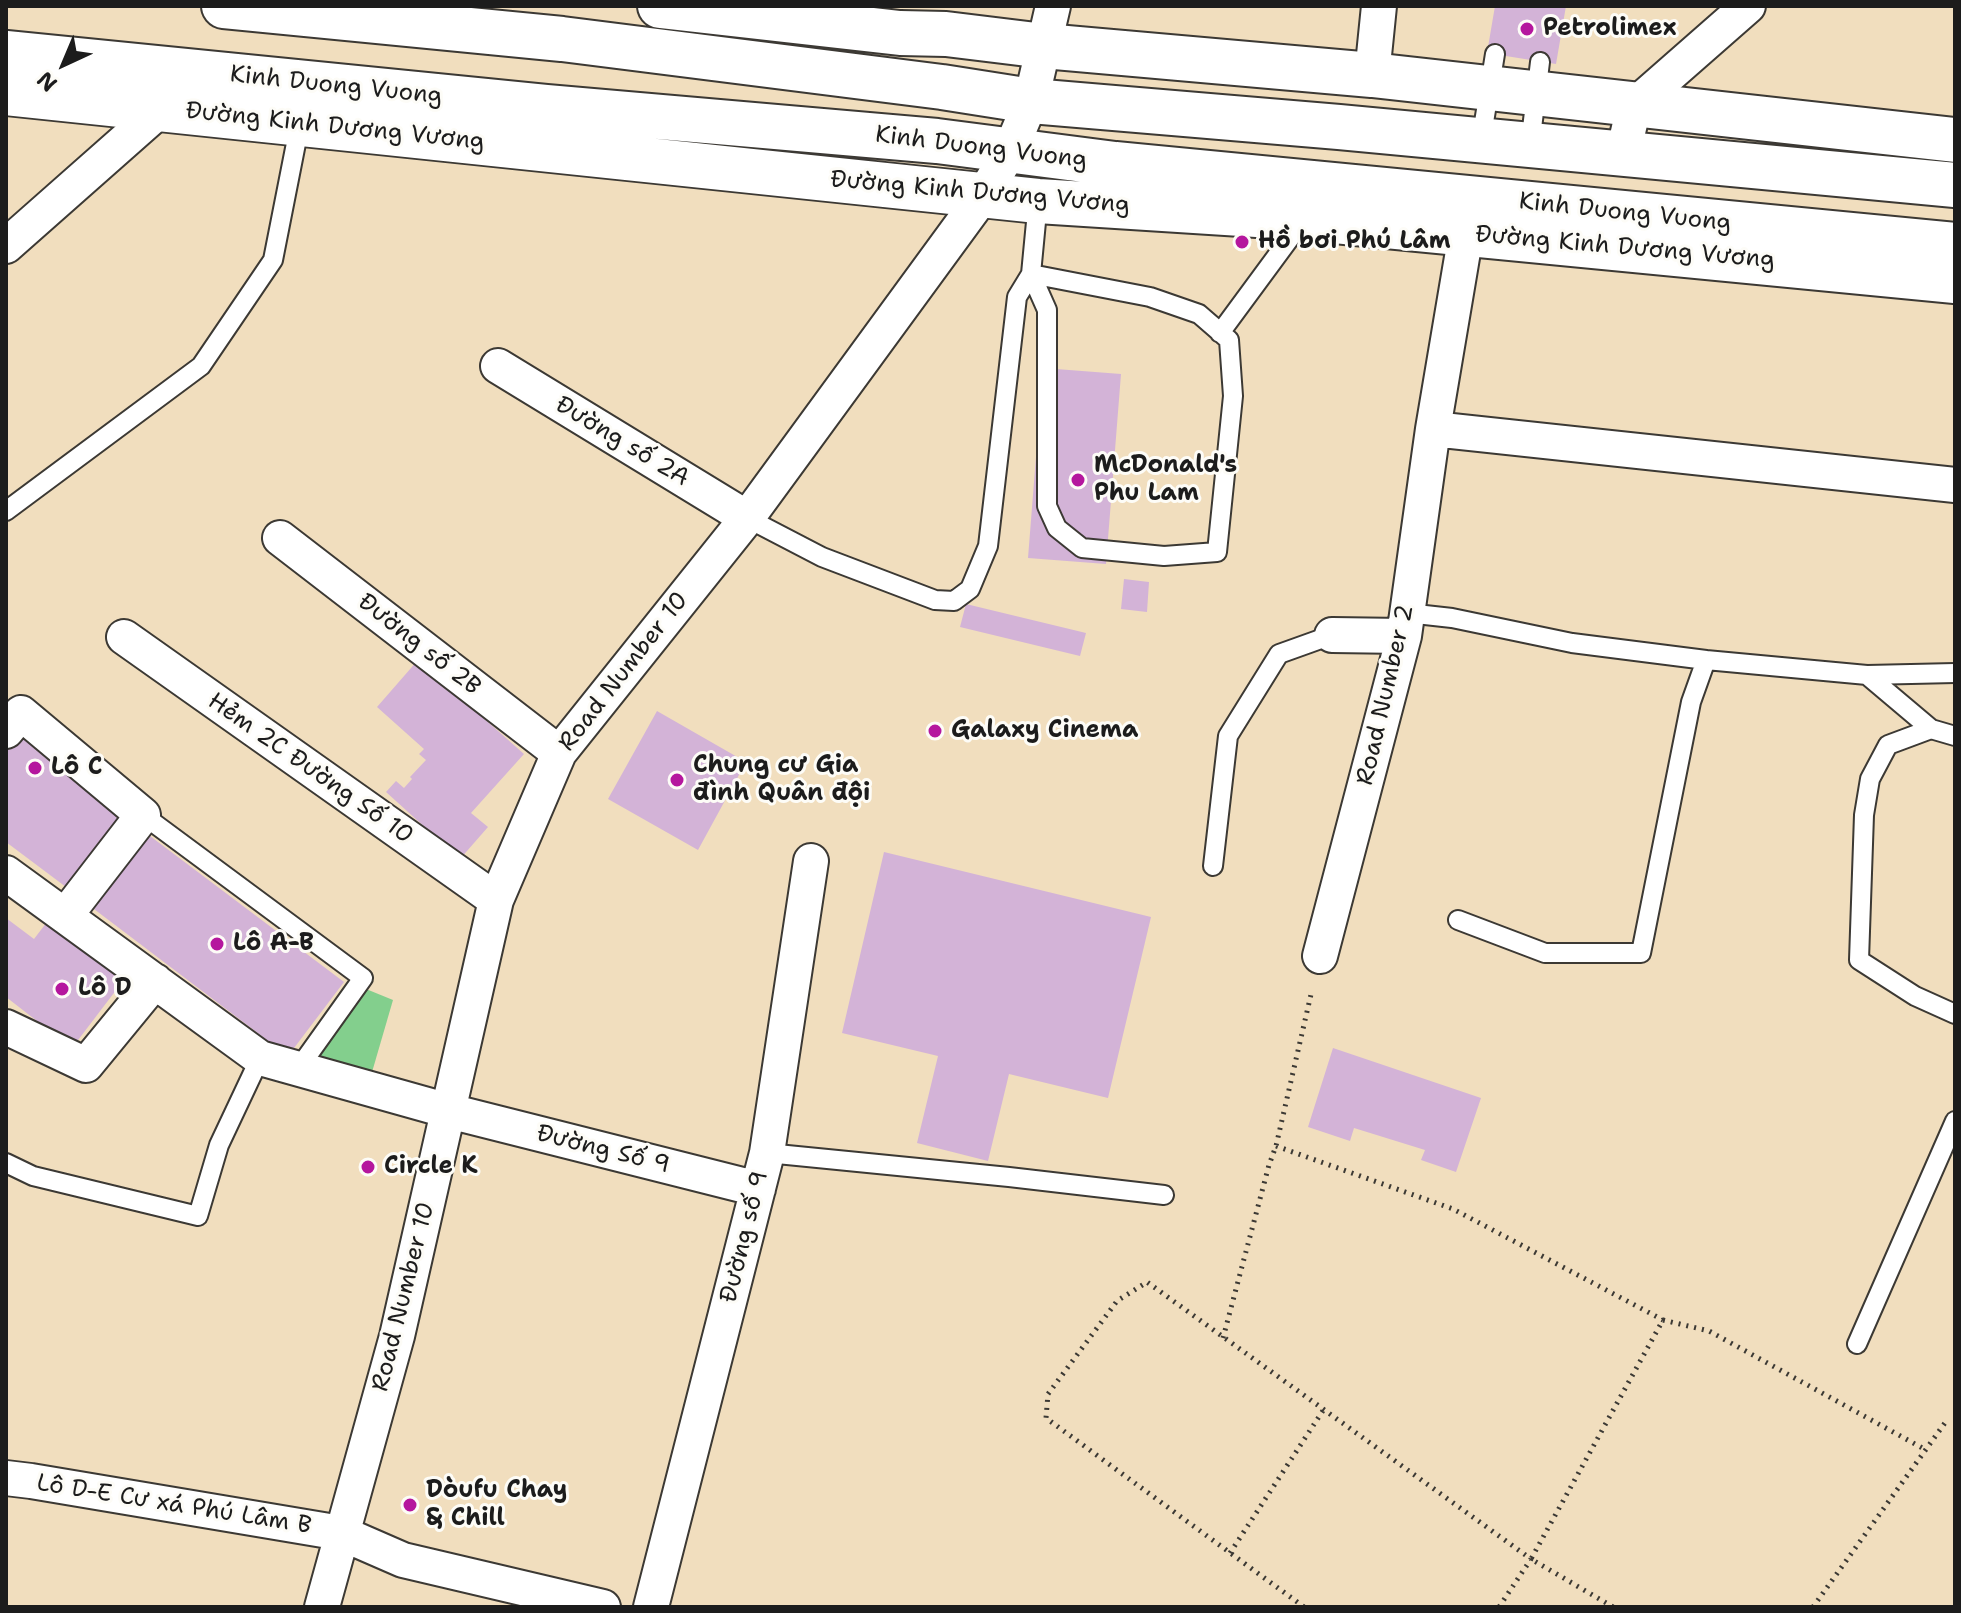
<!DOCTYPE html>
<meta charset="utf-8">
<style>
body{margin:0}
#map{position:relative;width:1961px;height:1613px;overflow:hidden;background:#f1debe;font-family:"Shantell Sans",sans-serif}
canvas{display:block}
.frame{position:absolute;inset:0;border:8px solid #1c1c1c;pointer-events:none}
.north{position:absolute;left:24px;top:24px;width:80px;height:80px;-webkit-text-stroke:6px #fdfcf7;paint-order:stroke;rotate:224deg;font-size:22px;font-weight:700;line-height:32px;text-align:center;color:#1c1c1c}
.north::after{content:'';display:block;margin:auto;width:28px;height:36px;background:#1c1c1c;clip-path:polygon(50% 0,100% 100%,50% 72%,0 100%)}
</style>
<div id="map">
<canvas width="1961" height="1613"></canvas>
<div class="frame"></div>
<div class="north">N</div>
</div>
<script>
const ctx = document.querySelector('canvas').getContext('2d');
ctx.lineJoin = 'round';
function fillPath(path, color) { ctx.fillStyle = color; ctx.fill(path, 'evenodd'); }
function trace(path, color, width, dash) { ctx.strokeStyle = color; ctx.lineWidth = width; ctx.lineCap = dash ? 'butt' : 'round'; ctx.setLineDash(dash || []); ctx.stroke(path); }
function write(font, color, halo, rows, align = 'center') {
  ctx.font = font + ' "Shantell Sans",sans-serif'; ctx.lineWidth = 6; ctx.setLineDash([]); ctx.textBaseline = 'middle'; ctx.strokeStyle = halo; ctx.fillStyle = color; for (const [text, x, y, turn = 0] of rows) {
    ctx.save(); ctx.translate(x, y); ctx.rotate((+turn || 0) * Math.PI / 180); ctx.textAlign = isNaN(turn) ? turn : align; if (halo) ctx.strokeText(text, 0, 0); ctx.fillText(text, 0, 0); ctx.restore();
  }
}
fillPath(new Path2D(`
 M366,989L393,1000L370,1079L311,1064Z`), '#83cf8d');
fillPath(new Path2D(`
 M1495,6H1566L1556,64L1487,53Z
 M1043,368L1121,374L1106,564L1028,558Z
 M1124,579L1149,582L1147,612L1121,609Z
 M966,604L1086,633L1080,656L960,627Z
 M418,660L524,754L471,813L488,827L460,859L386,792L396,781L404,788L412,779L410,777L426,760L419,754L424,749L377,707Z
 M657,711L746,762L698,850L608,799Z
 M6,724L123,813L66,887L6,842Z
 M146,833L344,982L288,1056L90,906Z
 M884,852L1151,917L1108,1098L1009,1074L988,1161L917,1143L938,1056L842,1033Z
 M6,918L34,939L47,922L123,981L72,1048L6,997Z
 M1333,1048L1481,1098L1456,1172L1421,1160L1425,1150L1354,1128L1350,1141L1308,1127Z`), '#d3b3d7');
const lane = new Path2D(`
 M1481,141L1495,54
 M1530,145L1540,62
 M1031,274L1150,297L1199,314L1229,340L1233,396L1217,552L1164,556L1082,548L1057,528L1047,506V310Z
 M1220,333L1304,219
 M6,511L201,366L273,260L300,123
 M747,518L822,557L935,600L954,601L970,589L988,546L1017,297L1031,274L1038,201
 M1407,613L1452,618L1572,643L1706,660
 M1867,675L1931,729L1955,736
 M1931,729L1888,745L1870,779L1864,815L1859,960L1915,996L1955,1014
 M143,815L363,978L298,1069
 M1213,866L1228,736L1279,654L1332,635
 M1458,920L1545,953H1641L1691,702L1706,660L1867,675L1955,673
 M767,1153L1009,1177L1164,1195
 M6,1163L33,1176L198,1216L219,1145L260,1058
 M1857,1344L1955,1121`);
const street = new Path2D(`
 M1372,75L1379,6
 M1623,154L1634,106L1748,6
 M6,246L161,109
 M498,366L747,518
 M1433,429L1955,485
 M280,538L559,753
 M1332,635L1404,636
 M124,637L496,900
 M6,731L21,713L143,815L65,916
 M6,873L260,1058L449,1111L758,1189
 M1320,956L1404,636L1433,429L1470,210
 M6,1027L86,1065L155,981
 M6,1478L31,1481L341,1533L403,1560L603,1607
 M322,1607L397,1336L496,900L559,753L747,518L984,194L1010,151L1031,101L1053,6
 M651,1607L767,1153L811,861`);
const primary = new Path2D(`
 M224,6L562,39L942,87L1031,101L1339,127L1955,185
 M660,6L900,33L946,34L1044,46L1372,75L1955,140
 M6,53L546,107L937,141L1115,164L1955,245
 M6,93L1038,201L1304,218L1955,281`);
trace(lane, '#3c3934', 22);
trace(street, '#3c3934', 38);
trace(primary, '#3c3934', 48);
trace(new Path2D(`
 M1276,1146L1453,1209L1663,1320
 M1223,1338L1269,1165L1276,1146L1312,990
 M1230,1553L1324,1409
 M1304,1607L1046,1418L1048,1394L1117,1301L1147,1282L1531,1559L1499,1607
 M1613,1607L1531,1559L1663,1320L1709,1331L1926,1450
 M1813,1607L1947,1420`), '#3c3934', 5, [2, 6]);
trace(lane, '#fff', 18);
trace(street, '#fff', 34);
trace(primary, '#fff', 44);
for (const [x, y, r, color] of [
 [1527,29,8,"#b5179e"],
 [1242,242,8,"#b5179e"],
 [1078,480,8,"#b5179e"],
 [935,731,8,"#b5179e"],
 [35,768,8,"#b5179e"],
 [677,780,8,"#b5179e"],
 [217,944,8,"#b5179e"],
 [62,989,8,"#b5179e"],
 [368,1167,8,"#b5179e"],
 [410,1505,8,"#b5179e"]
]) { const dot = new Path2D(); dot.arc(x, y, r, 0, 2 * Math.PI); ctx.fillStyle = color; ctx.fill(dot); trace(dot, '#fdfcf7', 3); }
write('bold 24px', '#1c1c1c', '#fdfcf7', [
 ["Petrolimex",1543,29],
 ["Hồ bơi Phú Lâm",1258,242],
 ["McDonald's",1094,466],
 ["Phu Lam",1094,494],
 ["Galaxy Cinema",951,731],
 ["Chung cư Gia",693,766],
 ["đình Quân đội",693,794],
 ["Lô C",51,768],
 ["Lô A-B",233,944],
 ["Lô D",78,989],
 ["Circle K",384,1167],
 ["Dòufu Chay",426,1491],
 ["& Chill",426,1519]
], 'left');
write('24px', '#1c1c1c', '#fdfcf7', [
 ["Kinh Duong Vuong",336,86,6],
 ["Đường Kinh Dương Vương",335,127,6],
 ["Kinh Duong Vuong",981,148,7],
 ["Đường Kinh Dương Vương",980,193,5],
 ["Kinh Duong Vuong",1625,213,6],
 ["Đường Kinh Dương Vương",1625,248,5],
 ["Đường số 2A",622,442,31],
 ["Đường số 2B",419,645,38],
 ["Road Number 10",624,672,-52],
 ["Road Number 2",1386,695,-77],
 ["Hẻm 2C Đường Số 10",310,769,35],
 ["Đường Số 9",603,1150,14],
 ["Đường số 9",745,1237,-76],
 ["Road Number 10",404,1297,-76],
 ["Lô D-E Cư xá Phú Lâm B",174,1505,9]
]);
</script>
